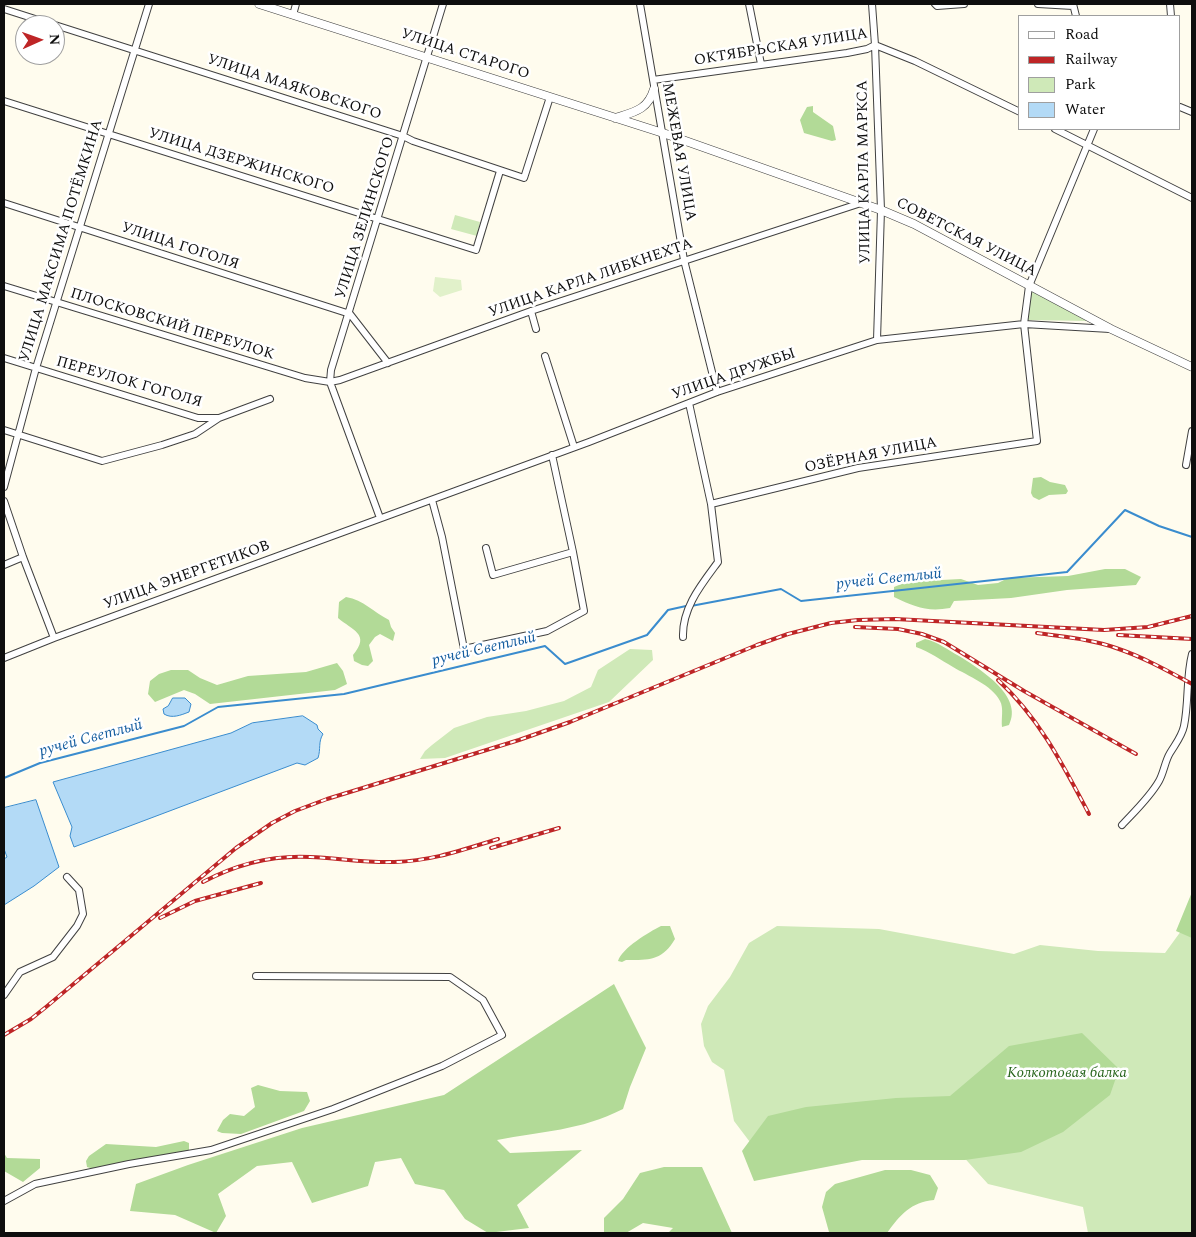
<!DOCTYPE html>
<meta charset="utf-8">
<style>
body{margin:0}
#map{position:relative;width:1196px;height:1237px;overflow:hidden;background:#fffcee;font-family:Spectral,serif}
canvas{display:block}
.frame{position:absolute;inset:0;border:5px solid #0e0e0e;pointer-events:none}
.legend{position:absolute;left:1018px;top:15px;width:162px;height:115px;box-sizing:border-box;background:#fff;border:1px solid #9f9f9f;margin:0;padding:6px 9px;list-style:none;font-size:15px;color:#0e0e0e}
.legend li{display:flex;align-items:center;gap:10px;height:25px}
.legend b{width:25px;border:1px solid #9f9f9f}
.north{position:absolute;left:15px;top:15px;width:50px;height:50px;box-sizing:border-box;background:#fff;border:1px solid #9f9f9f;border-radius:50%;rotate:88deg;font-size:14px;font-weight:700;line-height:20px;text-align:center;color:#0e0e0e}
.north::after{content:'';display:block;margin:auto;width:18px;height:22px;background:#be2526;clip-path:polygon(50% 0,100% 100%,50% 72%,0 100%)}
</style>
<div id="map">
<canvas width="1196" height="1237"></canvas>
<div class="frame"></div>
<ul class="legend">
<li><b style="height:6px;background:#fff"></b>Road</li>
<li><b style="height:6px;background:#be2526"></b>Railway</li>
<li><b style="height:14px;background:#cfe9b8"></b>Park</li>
<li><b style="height:14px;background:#b3daf6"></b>Water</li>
</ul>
<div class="north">N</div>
</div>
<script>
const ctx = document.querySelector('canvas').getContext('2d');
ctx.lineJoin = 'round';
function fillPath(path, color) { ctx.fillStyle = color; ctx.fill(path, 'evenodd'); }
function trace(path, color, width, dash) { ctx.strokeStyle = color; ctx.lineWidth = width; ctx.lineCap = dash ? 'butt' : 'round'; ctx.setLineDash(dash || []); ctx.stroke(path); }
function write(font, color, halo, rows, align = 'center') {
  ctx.font = font + ' Spectral,serif'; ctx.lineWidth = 5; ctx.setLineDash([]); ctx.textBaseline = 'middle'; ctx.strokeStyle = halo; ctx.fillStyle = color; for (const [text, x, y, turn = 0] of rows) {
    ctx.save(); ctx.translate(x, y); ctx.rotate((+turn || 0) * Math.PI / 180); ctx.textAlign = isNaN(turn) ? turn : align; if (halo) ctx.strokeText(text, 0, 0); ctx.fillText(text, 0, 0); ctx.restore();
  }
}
fillPath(new Path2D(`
 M455,215L480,222L477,236L451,229Z
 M1031,291L1090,321L1027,320Z
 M630,649L652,650L653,660L609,702L445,758L420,759L425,751L432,745L454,728L487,717L526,711L564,701L591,687L598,670Z
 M1192,916V1233H1088L1083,1207L988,1184L950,1142L762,1158L734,1121L724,1070L712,1062L704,1046L701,1024L708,1006L730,977L749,943L777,926L879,929L1014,954L1040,945L1098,951L1165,953Z`), '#cfe9b8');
fillPath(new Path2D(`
 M813,106V112L833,126L836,140L832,141L804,133L800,120L807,107Z
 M1041,477L1050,482L1065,485L1068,491L1066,494L1049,495L1039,500L1033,497L1031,493L1033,478Z
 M1105,569H1125L1141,577L1136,585L1067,590L1011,598L954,601L950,608C927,612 915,607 894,597V587L904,583L922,581L961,579L978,585L998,583L1008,578L1068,576Z
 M346,597C364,600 373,612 389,620L391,627L395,633L393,641L380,634L375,637L369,645L373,661L368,666L362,665L354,661L353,655C371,634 352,630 338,618L339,602Z
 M925,639C938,642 948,650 959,656C980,669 1024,696 1009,725L1002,727C1001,719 1004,708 1000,701C992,685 968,676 953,667C941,660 930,652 916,647V643Z
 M337,663L343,671L347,684L335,690L210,704L195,694L184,690L155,702L148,694L150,681L159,674L171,670H188L200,678L217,685L248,676L306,672Z
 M1192,892V938L1176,931Z
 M661,926H670L675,939C662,961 649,960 626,960L622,962L618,961C622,948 649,932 661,926Z
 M614,984L646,1048L630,1087L623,1109C580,1131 542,1131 497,1140L510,1153L582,1150L517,1205L529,1228L488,1233L465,1219L444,1190L415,1184L401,1158L375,1162L368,1186L312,1203L292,1162L257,1166L218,1194L226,1216L216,1233L175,1215L130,1211L136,1184L188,1165L302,1128L444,1095Z
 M1082,1033L1119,1069L1110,1095L1063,1132L1021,1152L965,1160H862L754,1181L742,1151L768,1116L806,1107L896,1098L950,1096L1009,1046Z
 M258,1085L280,1091L307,1092L310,1101L304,1111L241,1134L222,1133L217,1131L223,1120L230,1114L244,1116L255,1107L251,1088Z
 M184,1141L189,1143V1152L93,1169L87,1167L86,1161L89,1156L106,1144L156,1147Z
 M4,1153L7,1158L40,1159V1168L23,1182L4,1171Z
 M664,1167H702L732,1233H668L673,1228L643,1223L626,1233H604V1218L623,1199L640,1173Z
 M885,1170H911L930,1175L938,1188L934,1200C911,1202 900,1215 887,1233L829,1232L822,1207L826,1192L835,1184Z`), '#b2da97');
fillPath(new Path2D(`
 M435,277L461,280L462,290L440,297L433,291Z`), '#e1f1ca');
const water = new Path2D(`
 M173,698H185L191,704L189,712C181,715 172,719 164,714L163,709L168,706Z
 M303,716L317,725L318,729L323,734C318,742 321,749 318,758L305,765L297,763L74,847L70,836L72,827L53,782L231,733L252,723Z
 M36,800L59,867L34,886L4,905V859L7,857L4,849V808Z`);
fillPath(water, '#b3daf6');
trace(water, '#3a8cce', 1);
trace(new Path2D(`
 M691,606L781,589L801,601L1067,572L1125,510L1159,526L1192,537
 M4,778L40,763L184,726L218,707L344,694L545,646L565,664L647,635L668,610L686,606`), '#3a8cce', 2);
const minor = new Path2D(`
 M640,4L684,260L717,392
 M749,4L761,64
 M872,4L875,45L881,210L877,340
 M935,4L937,6L964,4
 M1038,4L1073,6
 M1073,4L1076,16
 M1170,4L1171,16
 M4,9L54,25
 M293,15L296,4
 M55,25L403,136L413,141L524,178L550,97
 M653,80L847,53L867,49L875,45L915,61L1020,112
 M4,101L476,250L500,171
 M1180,107L1192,112
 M1055,129L1192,198
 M4,203L350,314L388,363
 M4,286L305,378L330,382L340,380L531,311L861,203
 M531,311L536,329
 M545,356L574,447
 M4,358L198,418H218
 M4,430L102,461L162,445L195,434L219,418L270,399
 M1186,465L1192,431
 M4,487L36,368L149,4
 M432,500L442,537L464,649L547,631L584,611L573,552L552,455
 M4,501L23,557L54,638
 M711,504L858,468L1037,441L1024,324L1029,286L1094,129
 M380,518L330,382L331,370L443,4
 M486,548L493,575L573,552
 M4,565L23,557
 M683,637C682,608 701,585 718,562L711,504L689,403
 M4,658L54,638L589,442L717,392L877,340L1024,324L1110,329
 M1122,825C1135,811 1150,797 1159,781C1164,772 1165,761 1170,753C1176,743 1182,736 1184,726C1189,702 1186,677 1192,654
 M4,995L20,972L53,957L77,926L83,914L79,890L67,877
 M4,1201L35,1184L129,1164L211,1150L333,1109L442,1066L502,1035L483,1000L450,977L256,976`);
const tertiary = new Path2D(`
 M259,4L663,133L881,210L914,224L1111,329L1192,367
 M615,118C634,112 648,110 654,89`);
trace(minor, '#414141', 8);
trace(tertiary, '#414141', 9);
trace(minor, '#fff', 6);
trace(tertiary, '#fff', 8);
const rail = new Path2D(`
 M855,627L898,629L922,634L944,642L1024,691L1136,754
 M1037,633C1063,637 1091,639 1116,648C1143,657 1168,671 1192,684
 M1118,635L1192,639
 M998,680C1040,719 1063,765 1089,814
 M491,848L559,828
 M203,882C237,864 271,855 310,857C338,858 365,863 394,862C432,861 462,850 498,839
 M160,918L195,901L261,883
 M4,1035L31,1019L46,1007L236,848L272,823L295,811L327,799L519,740L570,722L757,645L788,634L831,623L858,620L895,619L1104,630L1148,627L1192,616`);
trace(rail, '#be2526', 4);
trace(rail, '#fff', 2, [5.5]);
write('15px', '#0e0e0e', '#fff', [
 ["ОКТЯБРЬСКАЯ УЛИЦА",781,48,-9],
 ["УЛИЦА СТАРОГО",465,55,18],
 ["УЛИЦА МАЯКОВСКОГО",294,88,18],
 ["МЕЖЕВАЯ УЛИЦА",678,152,80],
 ["УЛИЦА ДЗЕРЖИНСКОГО",241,162,17],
 ["УЛИЦА КАРЛА МАРКСА",865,172,-91],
 ["УЛИЦА ЗЕЛИНСКОГО",366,218,-73],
 ["СОВЕТСКАЯ УЛИЦА",966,238,27],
 ["УЛИЦА МАКСИМА ПОТЁМКИНА",62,241,-73],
 ["УЛИЦА ГОГОЛЯ",180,247,18],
 ["УЛИЦА КАРЛА ЛИБКНЕХТА",591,279,-19],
 ["ПЛОСКОВСКИЙ ПЕРЕУЛОК",172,325,17],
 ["УЛИЦА ДРУЖБЫ",734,375,-19],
 ["ПЕРЕУЛОК ГОГОЛЯ",129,383,16],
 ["ОЗЁРНАЯ УЛИЦА",871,456,-11],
 ["УЛИЦА ЭНЕРГЕТИКОВ",187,576,-20]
]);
write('italic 15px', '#29661e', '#fff', [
 ["Колкотовая балка",1067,1074]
]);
write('italic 16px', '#165ea0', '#fff', [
 ["ручей Светлый",889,580,-6],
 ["ручей Светлый",484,650,-13],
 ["ручей Светлый",91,739,-15]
]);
</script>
